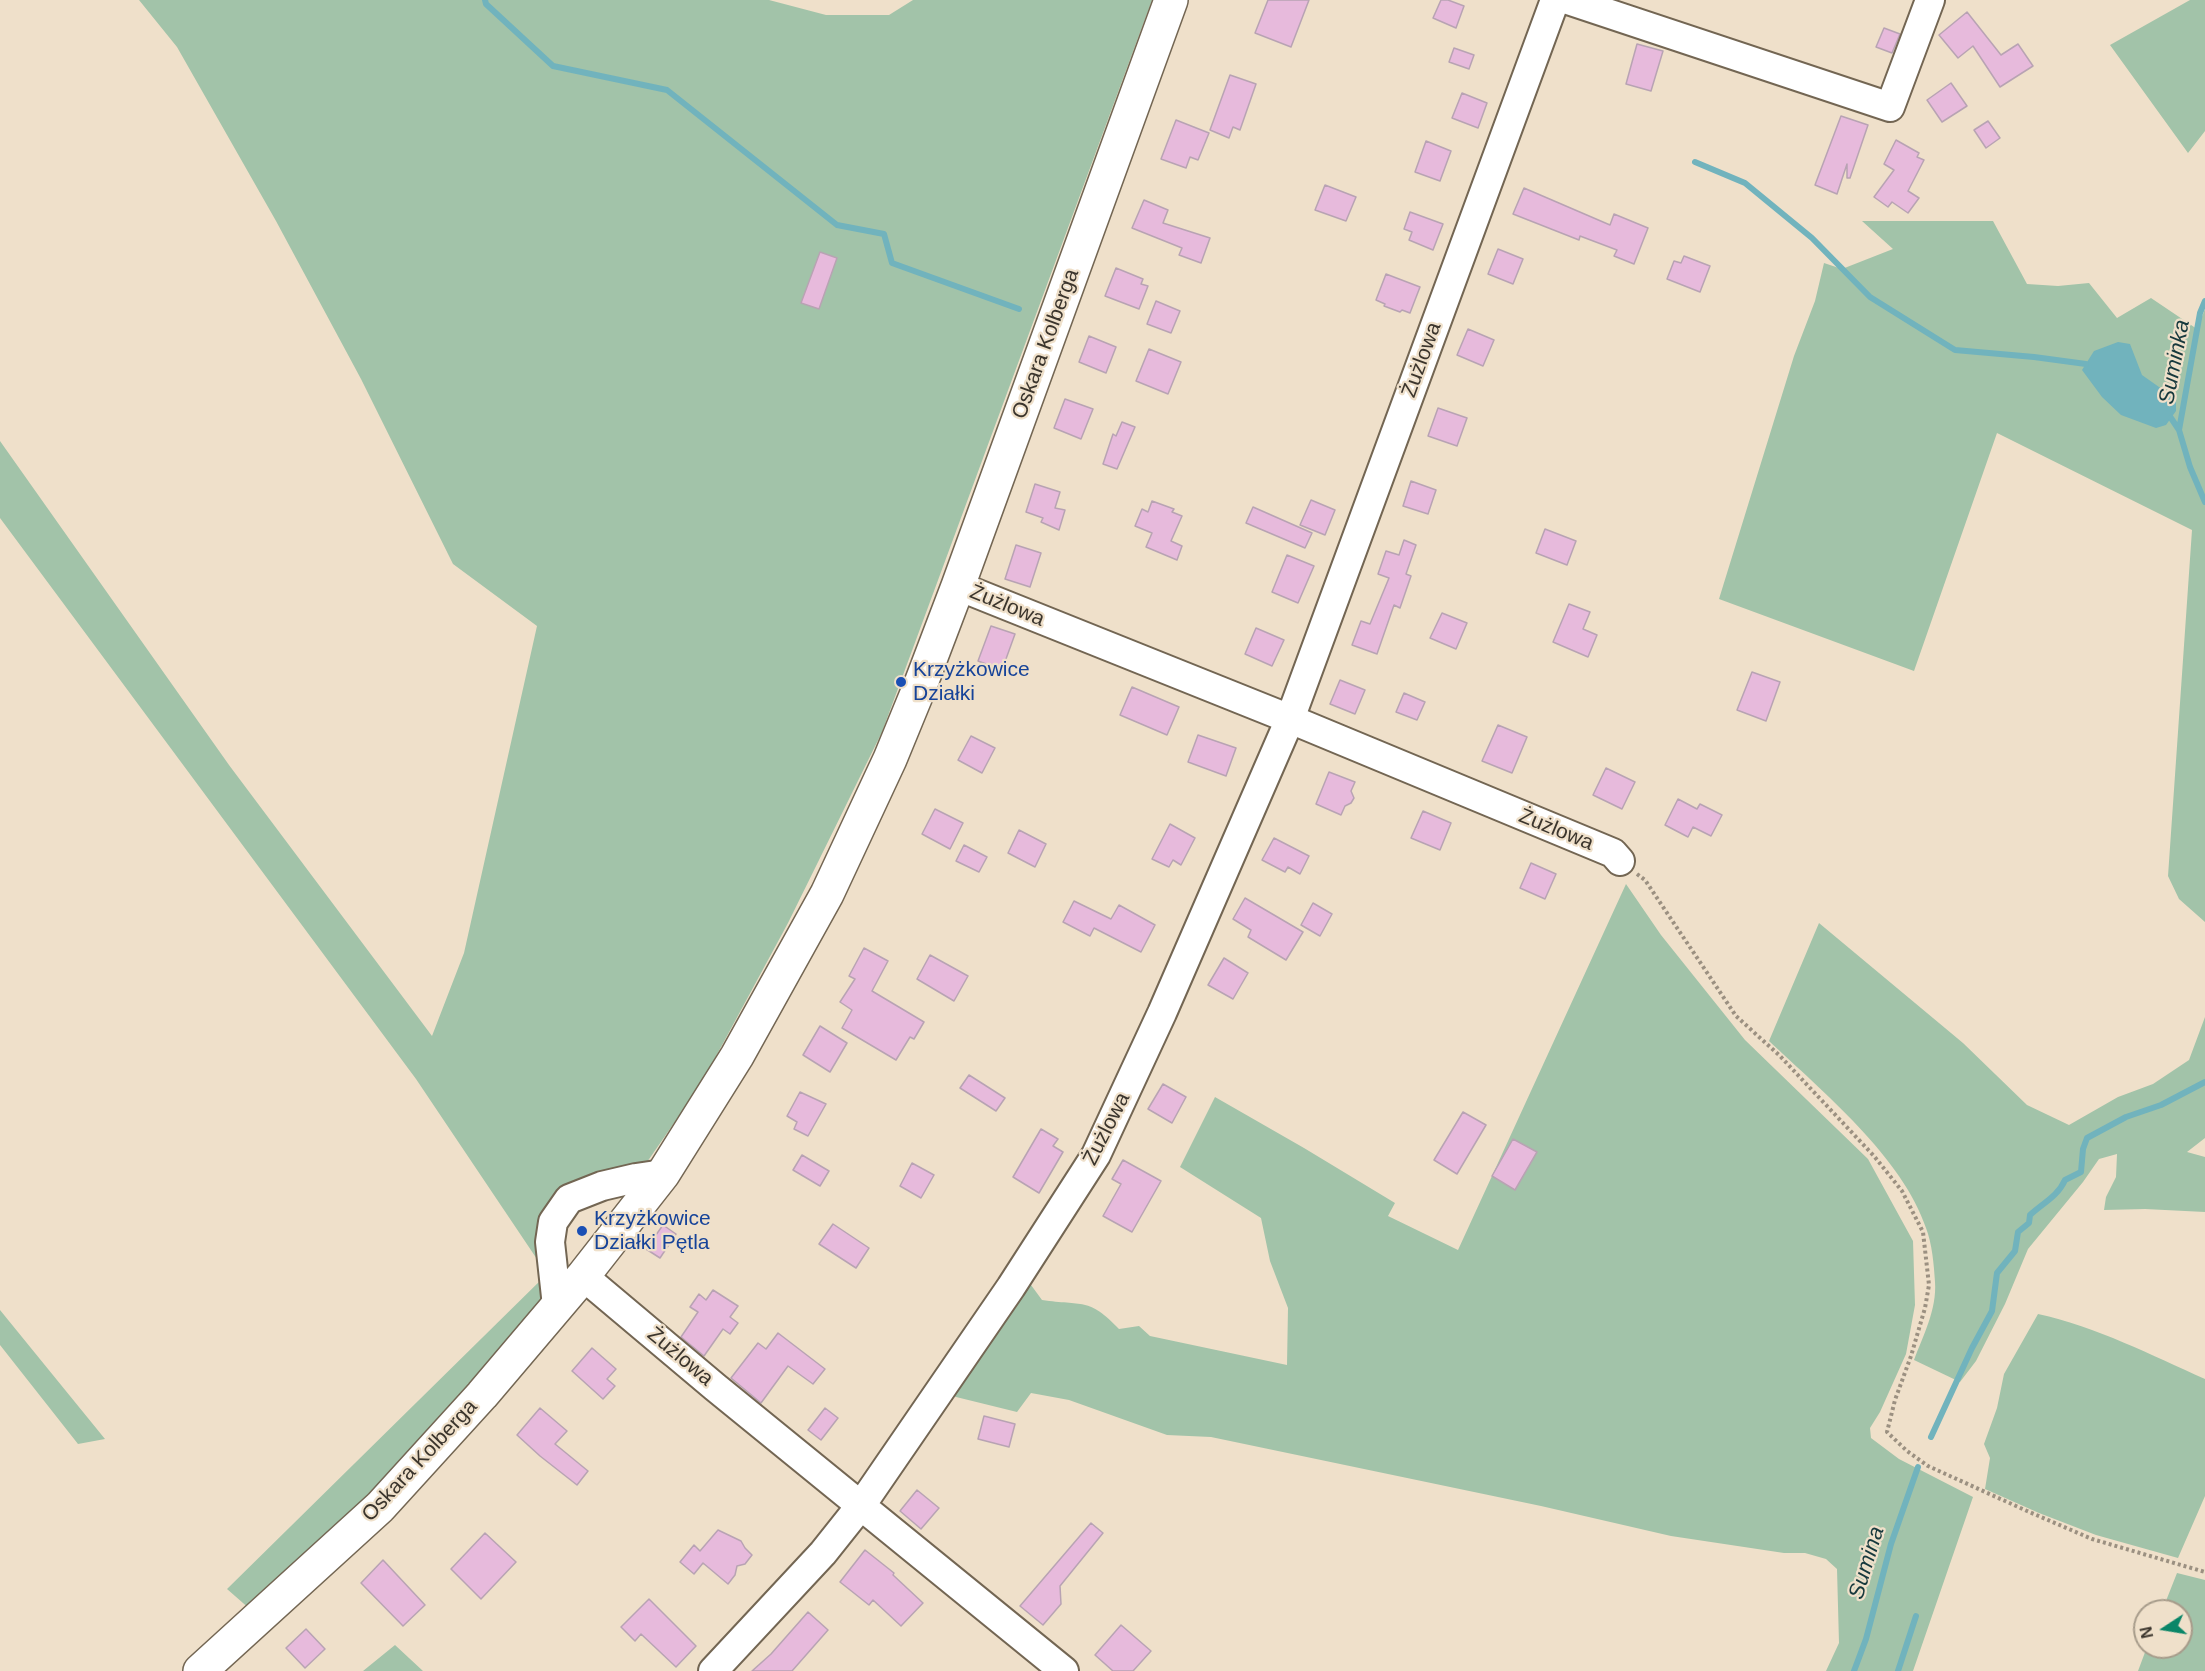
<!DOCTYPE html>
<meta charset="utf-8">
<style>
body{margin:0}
#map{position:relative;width:2205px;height:1671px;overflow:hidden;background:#efe0ca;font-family:Helvetica,sans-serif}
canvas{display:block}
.north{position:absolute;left:2133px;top:1599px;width:60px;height:60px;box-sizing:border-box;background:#efe0ca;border:2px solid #a79c8b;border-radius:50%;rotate:258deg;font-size:16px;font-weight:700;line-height:24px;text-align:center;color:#3b352d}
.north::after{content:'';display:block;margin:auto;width:21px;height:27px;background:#0a8668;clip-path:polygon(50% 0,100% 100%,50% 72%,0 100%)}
</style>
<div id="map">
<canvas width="2205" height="1671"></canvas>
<div class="north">N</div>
</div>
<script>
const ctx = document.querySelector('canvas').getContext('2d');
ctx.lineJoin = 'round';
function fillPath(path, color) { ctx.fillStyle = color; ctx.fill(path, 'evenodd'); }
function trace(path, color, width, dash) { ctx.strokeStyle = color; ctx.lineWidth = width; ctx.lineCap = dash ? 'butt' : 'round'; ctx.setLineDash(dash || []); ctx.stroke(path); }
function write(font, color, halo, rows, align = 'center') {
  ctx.font = font + ' Helvetica,sans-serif'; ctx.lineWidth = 4.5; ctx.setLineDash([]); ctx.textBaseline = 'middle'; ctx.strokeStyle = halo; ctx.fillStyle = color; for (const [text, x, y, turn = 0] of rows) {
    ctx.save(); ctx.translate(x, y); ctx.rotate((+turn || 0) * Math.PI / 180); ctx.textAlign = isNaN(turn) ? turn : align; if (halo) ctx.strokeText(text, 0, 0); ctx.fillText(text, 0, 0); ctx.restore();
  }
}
fillPath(new Path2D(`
 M139,0H769L826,15H889L913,0H1152L882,732L788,923L701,1084L636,1178L569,1199L556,1291L375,1495L251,1610L227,1589L547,1274L416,1079L0,518V441L229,765L432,1036L464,953L537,626L453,564L361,379L276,221L177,47Z
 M2190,0H2205V131L2188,153L2110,45Z
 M1862,221H1993L2027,284L2058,286L2089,283L2117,318L2151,298L2197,329L2205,309V922L2179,899L2168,876L2192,530L1997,433L1914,671L1719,599L1794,356L1815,301L1824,263L1842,269L1893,249Z
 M1626,884L1661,935L1745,1040L1868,1159L1913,1241L1915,1305L1906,1354L1880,1412L1870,1428L1871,1438L1899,1459L1973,1497L1913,1671H1826L1839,1643L1837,1569L1826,1559L1805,1553H1784L1671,1536L1541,1506L1211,1437L1167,1435L1069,1400L1031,1393L1017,1412L948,1395L1017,1287L1031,1285L1042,1300C1082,1306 1089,1297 1119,1329L1139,1326L1150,1336L1287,1365L1288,1308L1270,1261L1261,1218L1180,1167L1215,1097L1304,1148L1395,1203L1388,1216L1458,1250Z
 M1819,923L1963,1043L2027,1105L2069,1125L2118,1097L2153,1084L2189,1060L2205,1017V1138L2187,1152L2205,1157V1212L2145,1209L2104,1210L2106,1197L2116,1177L2117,1154L2099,1159L2083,1182L2028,1249L2005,1304L1976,1361L1960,1382L1914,1360C1923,1336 1937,1309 1935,1282C1934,1265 1932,1243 1926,1228C1903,1158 1822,1091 1769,1041Z
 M0,1310L105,1439L78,1444L0,1345Z
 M2038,1314C2097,1327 2151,1355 2205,1379V1496L2178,1558L2096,1535L2039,1513L1985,1489L1990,1458L1984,1444L1997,1408L2004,1374Z
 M2177,1573L2205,1580V1671H2138L2147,1647H2181V1611H2162Z
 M395,1645L423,1671H363Z`), '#a2c3a9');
fillPath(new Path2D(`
 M2118,342L2130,344L2142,375L2176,399V411L2166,425L2156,428L2121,415L2102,397L2082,370L2094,351Z`), '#71b3bd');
trace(new Path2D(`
 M485,0L486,4L553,66L667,90L837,225L884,234L892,263L1019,309
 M1695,162L1745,183L1812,238L1870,297L1955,350L2034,357L2086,364
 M2171,418L2179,430L2190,467L2205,502
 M2179,430L2200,313L2205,301
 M1931,1437L1972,1348L1992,1311L1997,1273L2015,1251L2018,1232L2029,1223L2030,1215C2043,1203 2058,1196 2065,1180L2081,1172L2083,1149L2087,1138L2126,1117L2161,1105L2205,1082
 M1854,1671L1866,1639L1891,1544L1918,1467
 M1898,1671L1916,1616`), '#71b3bd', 6);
const building = new Path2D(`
 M1268,0H1309L1291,47L1255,33Z
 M1441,0H1448L1464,6L1456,28L1433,18Z
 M1967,12L2001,55L2018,44L2033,66L2000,87L1973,46L1958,58L1939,35Z
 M1884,28L1900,34L1892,53L1876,47Z
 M1637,44L1663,51L1651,91L1626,84Z
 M1454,48L1474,55L1469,69L1449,62Z
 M1230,75L1256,84L1240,130L1233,127L1229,138L1210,130Z
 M1951,83L1967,106L1942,122L1927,100Z
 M1462,93L1487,103L1478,128L1452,118Z
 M1841,116L1868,125L1850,178H1847V164L1837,194L1815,185Z
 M1176,120L1209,133L1198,160L1190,157L1186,168L1161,159Z
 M1988,121L2000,138L1986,148L1974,130Z
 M1896,140L1919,153L1917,157L1924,160L1908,191L1919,198L1908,213L1892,202L1888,207L1874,197L1894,170L1884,164Z
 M1426,141L1451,151L1440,181L1415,172Z
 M1325,185L1356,197L1346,221L1315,210Z
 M1524,188L1610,225L1614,214L1648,228L1634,264L1614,256L1617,250L1580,236L1579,240L1513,214Z
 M1144,200L1168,210L1163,223L1210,238L1201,263L1179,255L1182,248L1132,228Z
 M1410,212L1443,224L1433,250L1409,240L1412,232L1404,229Z
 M1498,249L1523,259L1513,284L1488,274Z
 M820,252L837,258L819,309L801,303Z
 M1684,256L1710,266L1700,292L1667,279L1674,261L1681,263Z
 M1116,268L1143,279L1141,284L1148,286L1139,309L1105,296Z
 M1386,274L1420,287L1410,313L1402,310L1400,312L1384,306L1385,304L1376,300Z
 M1156,301L1180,311L1171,333L1147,324Z
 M1468,329L1494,340L1483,366L1457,355Z
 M1089,336L1116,347L1106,373L1079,362Z
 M1149,349L1181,362L1168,394L1136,381Z
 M1065,399L1093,409L1081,439L1054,428Z
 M1438,408L1467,418L1457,446L1428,436Z
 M1122,422L1135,427L1117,469L1103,464L1113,434L1116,436Z
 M1411,481L1436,490L1428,514L1403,506Z
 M1035,484L1060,492L1055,508L1065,510L1059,530L1041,522L1043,518L1026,512Z
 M1311,500L1335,510L1325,535L1300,525Z
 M1152,501L1174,509L1172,512L1182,516L1171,541L1182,546L1177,560L1146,547L1152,533L1135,526L1142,509L1148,512Z
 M1253,507L1312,533L1305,548L1246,523Z
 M1545,529L1576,541L1567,565L1536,553Z
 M1404,540L1416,545L1406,574L1411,576L1400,608L1394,605L1377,654L1352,645L1361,621L1370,624L1389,578L1378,574L1386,551L1399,555Z
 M1016,545L1041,553L1030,587L1005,579Z
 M1287,555L1314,566L1298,603L1272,592Z
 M1569,604L1590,612L1583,629L1597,635L1588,657L1553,642Z
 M1442,613L1467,623L1456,649L1430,638Z
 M991,626L1015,634L1002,670L978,661Z
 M1256,628L1284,640L1272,666L1245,654Z
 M1752,672L1780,682L1766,721L1737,710Z
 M1340,680L1365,690L1355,714L1330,704Z
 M1132,687L1179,707L1167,735L1120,715Z
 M1404,693L1425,702L1417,720L1396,712Z
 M1498,725L1527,737L1512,773L1482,761Z
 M1198,735L1236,748L1226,776L1188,762Z
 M971,736L995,748L982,773L958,760Z
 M1606,768L1635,782L1622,809L1593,795Z
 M1329,772L1355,782L1351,791L1354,798L1351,803L1345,806L1341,815L1316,804Z
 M1678,799L1697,809L1700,804L1722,815L1711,836L1693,827L1688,837L1665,825Z
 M935,809L963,823L950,849L922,834Z
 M1423,811L1451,823L1440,850L1411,838Z
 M1170,824L1195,838L1181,865L1173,860L1169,867L1152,859Z
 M1019,830L1046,844L1035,867L1008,853Z
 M1274,838L1309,856L1300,874L1288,867L1285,872L1262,860Z
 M964,845L987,857L979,872L956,861Z
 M1531,863L1556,874L1545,899L1520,888Z
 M1245,898L1303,932L1286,960L1248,937L1251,930L1233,919Z
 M1074,901L1111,919L1119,905L1155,925L1141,952L1094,928L1090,936L1063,922Z
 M1313,903L1332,914L1320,936L1301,925Z
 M864,948L888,961L872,991L924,1022L914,1039L910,1037L896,1060L842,1028L852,1010L840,1002L855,979L849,976Z
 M930,955L968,976L954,1001L917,979Z
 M1224,958L1248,973L1233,999L1208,985Z
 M820,1026L847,1043L830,1072L803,1055Z
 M969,1075L1005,1098L996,1111L960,1088Z
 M1163,1084L1186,1097L1172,1123L1148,1109Z
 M800,1092L826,1104L808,1136L794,1129L797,1122L787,1116Z
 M1463,1112L1486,1125L1457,1174L1434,1160Z
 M1041,1129L1058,1139L1053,1146L1063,1152L1039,1193L1013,1177Z
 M1513,1139L1537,1152L1515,1190L1492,1176Z
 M802,1155L829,1171L820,1186L793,1170Z
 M1123,1160L1161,1181L1132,1232L1103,1216L1121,1184L1112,1179Z
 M912,1163L934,1175L921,1198L900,1186Z
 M833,1224L869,1248L856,1268L819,1244Z
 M663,1225L676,1234L660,1258L646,1249Z
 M713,1290L738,1306L730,1317L738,1323L730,1334L723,1329L704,1356L681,1337L698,1312L690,1307L699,1294L706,1300Z
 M778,1333L825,1369L813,1384L788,1366L761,1403L731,1378L758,1343L766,1349Z
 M592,1348L616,1369L607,1379L615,1386L603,1399L572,1371Z
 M540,1408L567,1431L555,1444L588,1471L577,1485L540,1456L517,1435Z
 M825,1408L838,1418L821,1440L808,1430Z
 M984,1416L1015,1424L1009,1447L978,1439Z
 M917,1490L939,1508L921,1529L900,1511Z
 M1091,1523L1103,1533L1060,1586L1061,1604L1043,1625L1020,1606Z
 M718,1530L741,1541L745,1548L752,1555L745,1564L737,1566L735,1575L728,1584L703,1563L694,1574L680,1562L694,1545L700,1551Z
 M485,1533L516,1562L481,1599L451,1569Z
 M865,1550L894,1573L893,1575L923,1603L901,1626L873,1600L869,1605L840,1582Z
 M383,1560L425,1605L403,1626L361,1583Z
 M649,1599L696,1646L676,1667L641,1634L635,1641L621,1627Z
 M808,1612L828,1630L792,1671H752L771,1654Z
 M1121,1625L1151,1651L1133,1671H1113L1095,1655Z
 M306,1629L325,1649L305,1668L286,1648Z`);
fillPath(building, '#e7badc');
trace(building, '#b8a3b3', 1.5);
const minor = new Path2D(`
 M1568,0L1890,107L1930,0
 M958,586L1290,719L1613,853L1620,861
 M583,1276L715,1387L1064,1671
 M557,1306L550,1242L553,1222L569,1199L602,1186L636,1178L663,1174
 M713,1671L823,1553L862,1504L1011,1287L1096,1155L1162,1013L1290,719L1555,0`);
const major = new Path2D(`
 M200,1671L380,1507L482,1395L583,1276L663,1174L737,1056L827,894L890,759L920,686L958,586L1171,0`);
trace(minor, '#736653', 32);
trace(major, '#736653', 36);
trace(new Path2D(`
 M1637,874L1645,880L1736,1016L1780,1056L1874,1156L1902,1191L1923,1232L1929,1285L1925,1308L1911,1356L1895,1400L1887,1432L1907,1451L1928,1466L2027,1511L2092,1539L2205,1572`), '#9b9081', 4, [3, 3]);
trace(minor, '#fff', 28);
trace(major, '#fff', 33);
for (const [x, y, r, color] of [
 [901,682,6,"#1a4fb4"],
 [582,1231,6,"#1a4fb4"]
]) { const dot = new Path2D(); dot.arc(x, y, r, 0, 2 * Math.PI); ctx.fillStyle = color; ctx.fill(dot); trace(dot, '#efe0ca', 2); }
write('21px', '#3b352d', '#efe0ca', [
 ["Oskara Kolberga",1046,344,-70],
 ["Żużlowa",1422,360,-70],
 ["Żużlowa",1007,606,22],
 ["Żużlowa",1556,830,22],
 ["Żużlowa",1107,1129,-63],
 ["Żużlowa",680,1357,40],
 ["Oskara Kolberga",420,1461,-47]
]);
write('21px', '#164399', '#efe0ca', [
 ["Krzyżkowice",913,670],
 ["Działki",913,694],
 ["Krzyżkowice",594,1219],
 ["Działki Pętla",594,1243]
], 'left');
write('italic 22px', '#17393d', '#efe0ca', [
 ["Suminka",2175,362,-79],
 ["Sumina",1867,1563,-73]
]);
</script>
